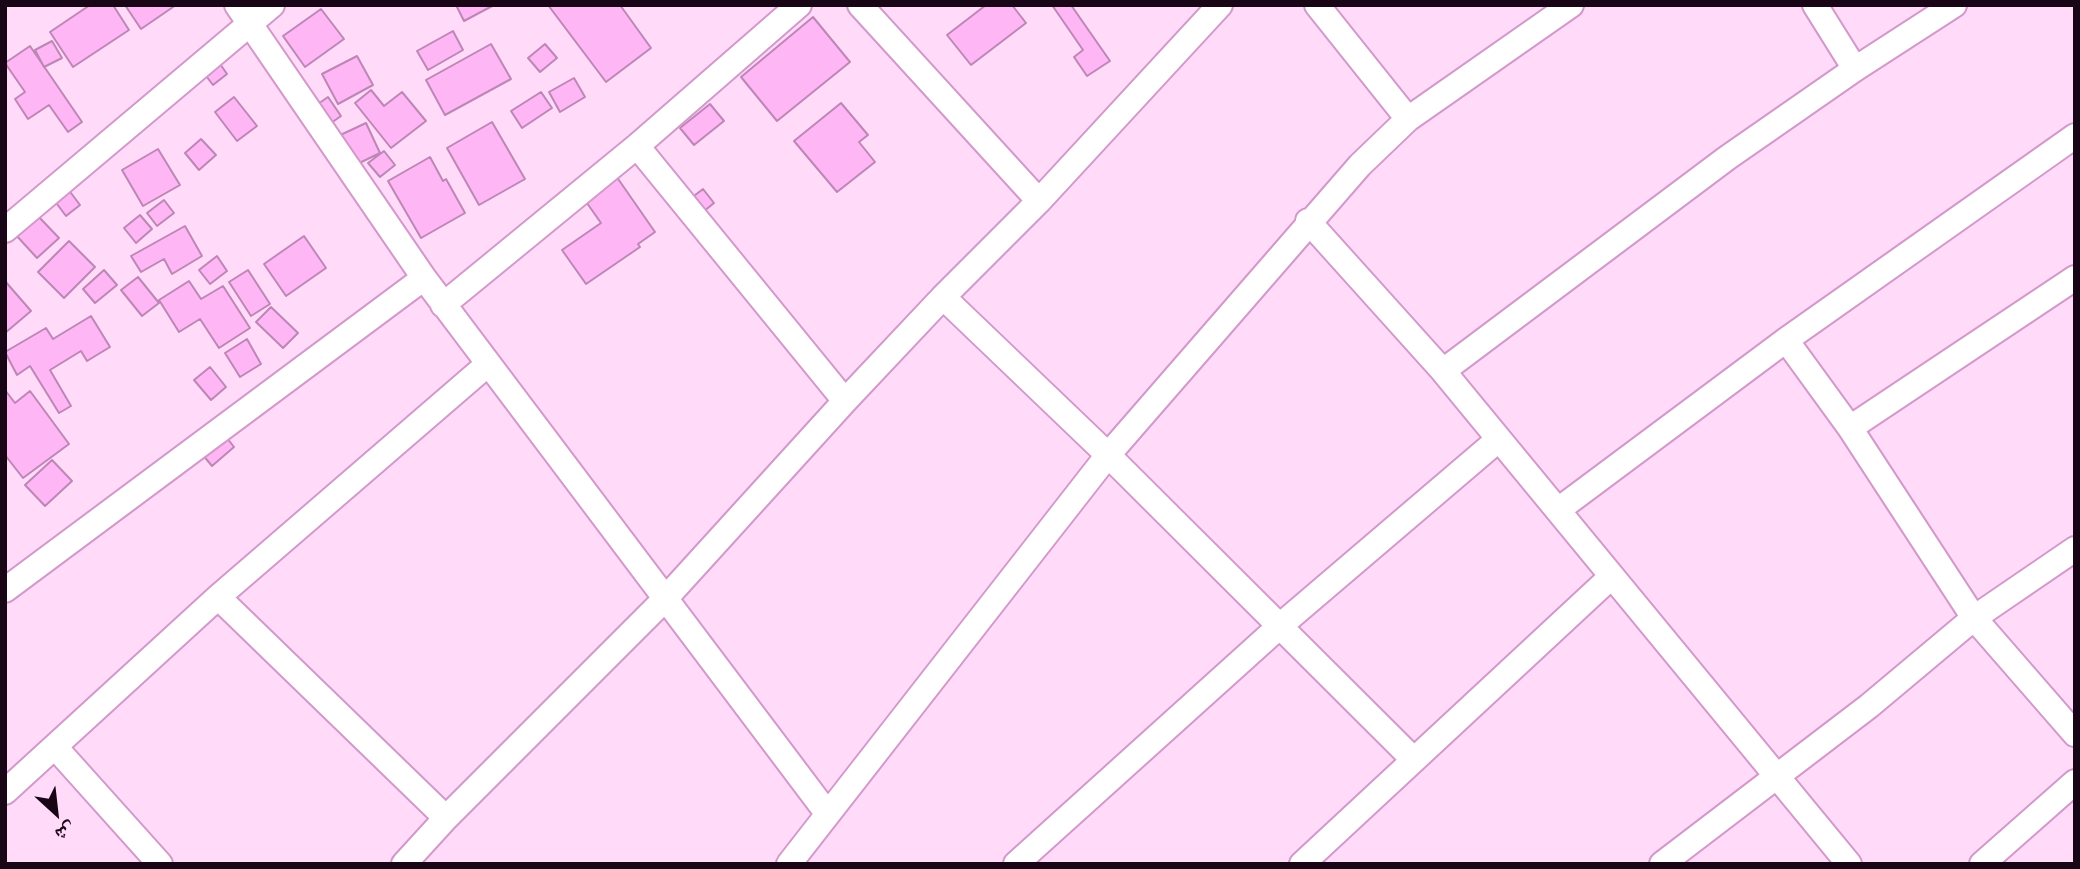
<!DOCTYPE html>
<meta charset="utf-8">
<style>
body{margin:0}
#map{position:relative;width:2080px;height:869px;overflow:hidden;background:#ffdaf9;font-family:"Work Sans","Noto Naskh Arabic",sans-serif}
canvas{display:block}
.frame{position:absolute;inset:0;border:7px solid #180516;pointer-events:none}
.north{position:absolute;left:21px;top:778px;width:70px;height:70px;-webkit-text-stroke:5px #ffdaf9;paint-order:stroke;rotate:153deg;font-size:19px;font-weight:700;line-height:28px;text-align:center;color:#180516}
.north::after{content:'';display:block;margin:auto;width:24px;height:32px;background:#180516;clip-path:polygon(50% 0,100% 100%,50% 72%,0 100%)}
</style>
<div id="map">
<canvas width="2080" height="869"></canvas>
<div class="frame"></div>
<div class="north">ش</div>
</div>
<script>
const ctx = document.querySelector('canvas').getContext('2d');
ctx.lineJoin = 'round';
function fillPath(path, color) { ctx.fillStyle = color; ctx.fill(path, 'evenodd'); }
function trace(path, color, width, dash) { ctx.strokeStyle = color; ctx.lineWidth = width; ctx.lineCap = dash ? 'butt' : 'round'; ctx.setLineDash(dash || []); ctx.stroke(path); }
const building = new Path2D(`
 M90,5H113L129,30L73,67L50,32Z
 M125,5H176L141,29Z
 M456,5H494L464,21Z
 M548,5H620L651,48L606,82Z
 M986,5H1012L1026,23L971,65L947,35Z
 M1052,5H1071L1110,61L1087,76L1074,57L1083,50Z
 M321,9L344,39L305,67L283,36Z
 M813,17L850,62L777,121L741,77Z
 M453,31L463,50L428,70L417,51Z
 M52,41L62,58L44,67L35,50Z
 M491,44L511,79L445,115L426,80Z
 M545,44L557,58L540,72L528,58Z
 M30,46L82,122L68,132L49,105L28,119L15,99L25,92L5,63Z
 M357,56L373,85L338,104L322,74Z
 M218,61L227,74L213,85L203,72Z
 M574,78L585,97L560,112L549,92Z
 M371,90L384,106L402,92L426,121L391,148L355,103Z
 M541,92L552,108L522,128L511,111Z
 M234,97L257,126L237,141L215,112Z
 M328,97L341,116L324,128L311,109Z
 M841,103L868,135L859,142L875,162L837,192L794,141Z
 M710,104L724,121L694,145L680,128Z
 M492,122L525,179L479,205L447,148Z
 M366,123L380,153L349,168L334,138Z
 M201,139L216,155L199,170L185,153Z
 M158,149L180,185L143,206L122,170Z
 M384,151L395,165L380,177L368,163Z
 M430,157L443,181L446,179L465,213L421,238L388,181Z
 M614,173L655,232L638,244L640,247L586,284L562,250L601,223L582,196Z
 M68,189L80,205L66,216L54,200Z
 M703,189L714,203L698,216L686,202Z
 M164,200L174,213L157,226L147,213Z
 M37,215L59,238L37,258L15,234Z
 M140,215L152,229L136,243L124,228Z
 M185,226L202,256L172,274L164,259L141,272L131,256Z
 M304,236L326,268L286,296L264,264Z
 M69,241L95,267L64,298L38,272Z
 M217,256L227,271L210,284L199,270Z
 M104,270L117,285L95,303L83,289Z
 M248,270L270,304L251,316L229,282Z
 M138,277L159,303L142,316L121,290Z
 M5,281L31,311L5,333Z
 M189,281L201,299L223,286L250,328L219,348L200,319L179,332L159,300Z
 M271,307L298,333L283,348L256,322Z
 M91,316L110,347L87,361L81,351L50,370L71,406L59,413L30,366L17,375L5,352L46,328L53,339Z
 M247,339L261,364L240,377L225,353Z
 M210,367L226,387L211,400L194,380Z
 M5,390L15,403L30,391L69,444L23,478L5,455Z
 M220,429L234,447L212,466L197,448Z
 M52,460L72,481L45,506L25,485Z`);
fillPath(building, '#feb7f4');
trace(building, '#be86b6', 2);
const minor = new Path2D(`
 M237,5L424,278L827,813
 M860,5L1039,201
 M1317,5L1408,119
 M1815,5L1855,69
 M637,146L845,401
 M1308,221L1443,371L1849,864
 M5,230L272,5
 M943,297L1108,455L1414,760
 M443,305L637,146L799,5
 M1786,340L1850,428L1974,618L2075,734
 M1443,371L1727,158L1855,69L1954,5
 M1850,428L2075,278
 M1558,510L1786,340L2075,136
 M5,590L424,278
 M218,597L446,818
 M55,747L160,864
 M5,792L218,597L488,364
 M404,864L446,818L665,599L845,401L943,297L1039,201L1220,5
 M789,864L1108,455L1360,165L1408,119L1571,5
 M1016,864L1281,625L1499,439
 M1302,864L1612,576
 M1662,864L1869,706L1974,618L2075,549
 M1982,864L2075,782`);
trace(minor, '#d399cb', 28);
trace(minor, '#fff', 24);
</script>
